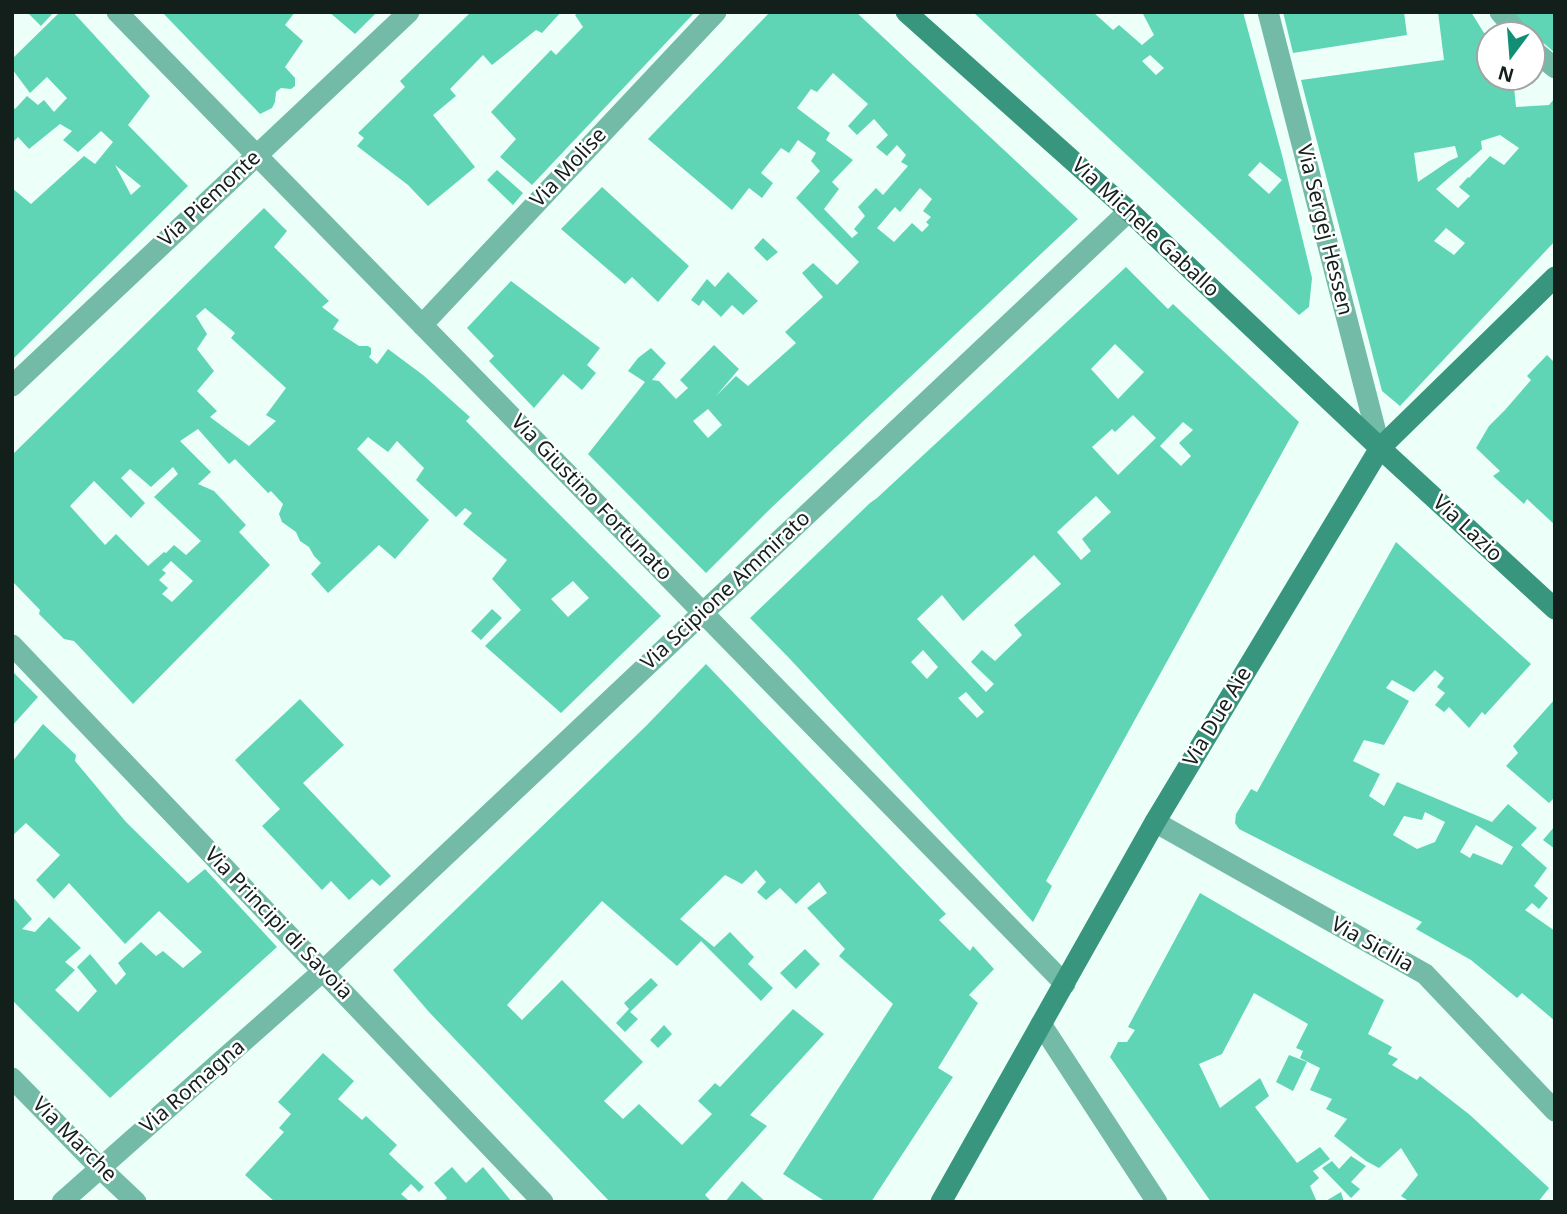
<!DOCTYPE html>
<style>
body{margin:0}
#map{position:relative;width:1567px;height:1214px;overflow:hidden;background:#ecfff8;font-family:"Noto Sans",sans-serif}
canvas{display:block}
.frame{position:absolute;inset:0;border:14px solid #131f1b;pointer-events:none}
.north{position:absolute;left:1476px;top:21px;width:70px;height:70px;box-sizing:border-box;background:#fff;border:2px solid #a1a5a4;border-radius:50%;rotate:196deg;font-size:19px;font-weight:700;line-height:28px;text-align:center;color:#131f1b}
.north::after{content:'';display:block;margin:auto;width:24px;height:32px;background:#118f75;clip-path:polygon(50% 0,100% 100%,50% 72%,0 100%)}
</style>
<div id="map">
<canvas width="1567" height="1214"></canvas>
<div class="frame"></div>
<div class="north">N</div>
</div>
<script>
const ctx = document.querySelector('canvas').getContext('2d');
ctx.lineJoin = 'round';
function fillPath(path, color) { ctx.fillStyle = color; ctx.fill(path, 'evenodd'); }
function trace(path, color, width, dash) { ctx.strokeStyle = color; ctx.lineWidth = width; ctx.lineCap = dash ? 'butt' : 'round'; ctx.setLineDash(dash || []); ctx.stroke(path); }
function write(font, color, halo, rows, align = 'center') {
  ctx.font = font + ' "Noto Sans",sans-serif'; ctx.lineWidth = 5; ctx.setLineDash([]); ctx.textBaseline = 'middle'; ctx.strokeStyle = halo; ctx.fillStyle = color; for (const [text, x, y, turn = 0] of rows) {
    ctx.save(); ctx.translate(x, y); ctx.rotate((+turn || 0) * Math.PI / 180); ctx.textAlign = isNaN(turn) ? turn : align; if (halo) ctx.strokeText(text, 0, 0); ctx.fillText(text, 0, 0); ctx.restore();
  }
}
fillPath(new Path2D(`
 M27,12H54L41,26Z
 M60,12H73L150,96L128,125L188,186L12,360V188L31,204L84,156L95,164L113,142L101,131L78,152L63,140L72,131L60,124L29,149L18,137L12,143V106L15,109L27,96L38,105L44,100L54,112L67,98L47,77L30,93L12,69V59ZM115,165L141,186L131,195Z
 M162,12H295L285,25L303,41L285,67L295,78V86L291,89L281,88L276,92L275,102L272,108L260,114Z
 M329,12H377L355,34Z
 M471,12H561L542,33L536,30L492,65L483,55L450,89L456,96L433,115L475,167L428,206L408,185L357,146L364,138L358,133L405,87L400,81Z
 M580,12H695L532,185L500,157L516,139L491,112L551,50L556,55L583,27L575,15Z
 M770,12H856L1078,219L770,509L706,573L588,454L645,382L628,371L638,358L651,348L666,363L652,380L659,381L676,399L688,388L680,380L714,345L739,369L716,396L736,376L748,386L796,343L785,332L823,297L802,273L813,263L837,285L859,262L796,198L820,171L811,161L816,153L798,140L789,153L781,148L761,173L773,183L762,198L749,188L732,210L648,139ZM833,73L868,104L848,126L857,135L874,119L888,135L876,147L887,156L897,145L906,155L901,162L908,166L883,195L876,188L858,207L865,216L854,229L858,233L852,238L824,209L839,189L832,182L853,160L826,140L830,133L797,108L811,89L817,92ZM920,188L932,199L923,211L931,217L926,222L929,225L922,232L912,223L894,242L877,228L895,207L900,212ZM708,409L722,425L708,438L693,421Z
 M973,12H1093L1113,30L1119,25L1142,45L1154,35L1142,12H1243L1282,155L1312,278L1309,307L1299,315ZM1150,55L1164,68L1156,75L1142,61ZM1260,162L1282,180L1269,194L1248,175Z
 M1283,12H1404L1407,35L1293,53Z
 M1438,12H1471L1484,33L1505,28L1510,35H1490V77H1513L1516,107L1549,105L1555,98V241L1400,406L1382,391L1301,80L1444,60ZM1500,135L1519,148L1504,165L1490,156L1469,178L1468,177L1459,187L1470,196L1458,208L1436,189L1482,149L1481,141ZM1455,146L1458,157L1449,161L1418,182L1414,153ZM1446,228L1465,243L1454,255L1434,241Z
 M1512,12H1555V53L1518,21Z
 M497,170L523,193L513,205L487,180Z
 M602,187L689,266L658,302L632,277L625,284L561,229Z
 M264,208L287,231L274,247L329,301L322,307L339,320L333,329L359,346H368L371,348V354L369,357L377,364L388,349L423,375L470,417L466,421L661,616L561,713L485,646L521,610L492,579L507,560L463,524L472,513L465,508L456,517L416,480L424,468L397,441L388,452L368,437L357,449L429,520L395,559L379,545L328,593L311,574L321,563L314,556L309,547L300,541L296,532L282,522L279,514L283,504L271,491L268,493L235,459L229,464L198,429L180,441L211,472L198,484L214,491L246,525L239,532L270,565L133,704L74,641L64,639L39,614L40,610L12,581V455ZM205,308L235,333L231,338L286,388L266,415L276,421L249,446L210,417L217,411L197,391L214,371L197,349L207,334L196,316ZM173,467L178,474L154,497L201,541L186,555L174,545L166,553L164,552L148,566L116,534L105,545L70,506L94,481L131,518L145,503L121,478L130,469L151,487ZM171,561L193,581L172,602L162,594L168,588L159,580L166,573L162,570ZM573,581L589,598L568,617L551,599Z
 M763,238L778,252L767,261L754,248Z
 M1126,267L1168,309L1173,304L1299,422L1046,881L1052,886L1033,922L790,659L750,618L870,503L877,498ZM1115,344L1144,372L1118,399L1091,369ZM1133,415L1156,438L1118,475L1092,447L1112,429L1115,432ZM1183,422L1193,430L1179,443L1191,456L1181,466L1160,446ZM1096,496L1111,512L1082,539L1091,551L1081,560L1057,532ZM1034,555L1061,584L1014,625L1022,635L995,661L982,650L971,662L994,684L986,692L917,619L942,595L963,621ZM923,650L938,667L927,679L911,662ZM966,692L984,712L977,718L958,698Z
 M728,272L758,301L743,315L732,305L721,317L703,300L699,306L691,300L707,279L715,287Z
 M511,281L600,348L587,365L596,373L582,390L563,374L534,408L489,361L494,356L467,328Z
 M1547,355L1555,363V525L1527,499L1524,504L1493,476L1500,471L1476,448L1489,426L1505,410L1531,380L1527,376Z
 M1396,542L1531,664L1485,715L1482,712L1469,728L1449,707L1444,712L1435,705L1445,693L1437,687L1444,678L1435,670L1414,692L1392,680L1386,688L1409,701L1384,745L1364,740L1353,761L1380,774L1369,796L1384,806L1397,782L1492,822L1508,804L1537,828L1521,845L1547,868L1534,886L1548,898L1539,909L1532,903L1525,910L1555,931V1021L1522,993L1517,998L1471,960L1416,929L1422,922L1239,829L1235,823L1236,814L1251,789L1257,792ZM1425,812L1445,822L1435,842L1417,849L1393,835L1404,816L1422,820ZM1476,825L1513,847L1502,865L1473,853L1470,858L1460,852Z
 M492,609L502,618L481,640L471,631Z
 M706,664L946,914L939,920L970,951L973,946L994,969L969,995L978,1003L938,1068L953,1077L871,1202H822L823,1200L783,1174L893,1004L839,956L845,949L807,908L827,893L819,882L796,904L780,888L766,900L757,892L766,882L756,870L742,884L725,875L680,919L714,947L730,932L754,957L748,964L773,988L761,1001L701,941L677,966L602,901L507,1005L522,1020L562,980L643,1062L604,1101L623,1119L639,1104L682,1145L712,1114L698,1101L715,1083L720,1087L793,1009L824,1034L750,1115L767,1126L705,1195L712,1202H610L429,1012L393,970L646,726Z
 M12,671L38,697L12,726Z
 M300,699L344,745L303,783L391,876L380,886L372,879L349,900L331,881L322,890L262,826L280,809L235,760Z
 M1555,699V797L1549,803L1506,766L1518,753L1513,746Z
 M43,724L76,755L75,761L126,822L188,883L205,869L277,947L110,1098L12,1000V896L32,919L22,929L35,932L49,917L81,948L65,962L75,970L55,990L78,1012L97,991L77,967L90,954L116,985L126,974L118,963L141,942L156,956L163,951L183,968L202,952L159,911L125,944L69,883L54,899L36,880L60,855L26,823L12,836V775L14,774L12,762Z
 M1555,826V849L1543,840Z
 M1200,893L1384,1000L1368,1034L1392,1047L1388,1054L1398,1059L1392,1065L1417,1080L1420,1076L1470,1115L1549,1188L1538,1202H1410L1401,1196L1418,1175L1401,1148L1379,1168L1366,1161L1334,1136L1347,1119L1326,1109L1332,1099L1310,1090L1320,1068L1300,1058L1303,1051L1296,1048L1308,1024L1254,993L1222,1054L1199,1064L1220,1108L1260,1078L1269,1096L1255,1107L1297,1163L1320,1147L1330,1159L1313,1171L1319,1178L1310,1186L1317,1202H1211L1110,1057L1118,1042H1127L1135,1030L1128,1027Z
 M805,949L820,964L796,989L780,973Z
 M651,978L658,985L630,1012L638,1019L625,1032L616,1023L629,1009L624,1003Z
 M664,1025L672,1034L658,1048L650,1040Z
 M323,1053L354,1081L338,1099L362,1120L366,1116L397,1145L389,1154L424,1187L419,1192L411,1184L401,1194L408,1200L406,1202H275L245,1175L284,1132L279,1128L291,1114L278,1102Z
 M1289,1055L1307,1062L1293,1091L1276,1082Z
 M1351,1156L1366,1166L1351,1182L1360,1189L1351,1198L1322,1168L1332,1161L1339,1169Z
 M452,1167L466,1183L483,1167L512,1202H443L447,1198L434,1183Z
 M742,1181L766,1202H725Z
 M1341,1192L1344,1202H1324Z`), '#60d5b6');
trace(new Path2D(`
 M1500,12L1520,35
 M1532,49L1555,68`), '#73bba6', 21);
trace(new Path2D(`
 M117,12L1065,984
 M1268,12L1380,448
 M422,325L716,12
 M12,386L409,12
 M12,645L543,1202
 M1155,822L1425,974L1555,1111
 M1041,1024L1157,1202
 M12,1078L100,1168L136,1202
 M62,1202L323,971L1129,211`), '#73bba6', 21);
trace(new Path2D(`
 M906,12L1129,211L1380,448L1555,609
 M941,1202L1155,822L1380,448L1555,277`), '#38967e', 21);
write('21px', '#131f1b', '#fff', [
 ["Via Molise",569,168,-47],
 ["Via Piemonte",210,199,-43],
 ["Via Michele Gaballo",1145,228,43],
 ["Via Sergej Hessen",1324,230,76],
 ["Via Giustino Fortunato",591,498,46],
 ["Via Lazio",1467,529,43],
 ["Via Scipione Ammirato",726,591,-43],
 ["Via Due Aie",1218,717,-59],
 ["Via Principi di Savoia",278,924,46],
 ["Via Sicilia",1372,945,29],
 ["Via Romagna",193,1087,-41],
 ["Via Marche",74,1140,45]
]);
</script>
